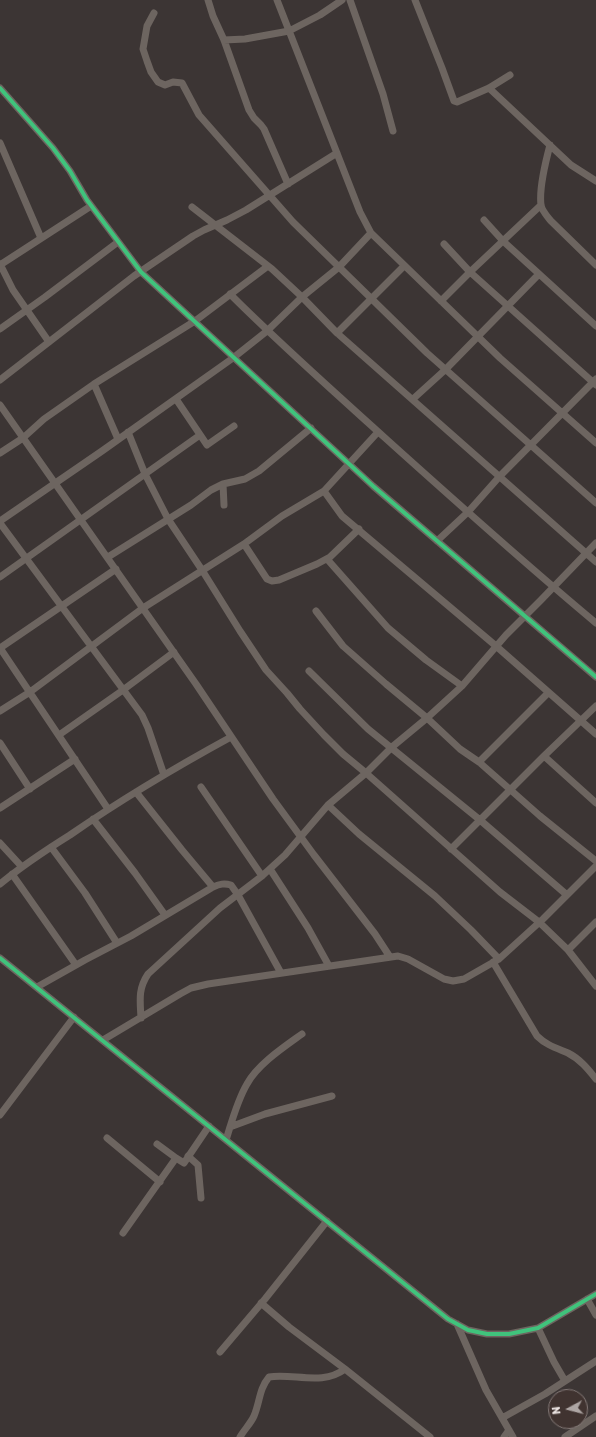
<!DOCTYPE html>
<style>
body{margin:0}
#map{position:relative;width:596px;height:1437px;overflow:hidden;background:#3c3534;font-family:Rubik,sans-serif}
canvas{display:block}
.north{position:absolute;left:548px;top:1389px;width:40px;height:40px;box-sizing:border-box;background:#403330;border:1px solid #847977;border-radius:50%;rotate:263deg;font-size:11px;font-weight:700;line-height:16px;text-align:center;color:#ebe3e1}
.north::after{content:'';display:block;margin:auto;width:14px;height:18px;background:#aea6a4;clip-path:polygon(50% 0,100% 100%,50% 72%,0 100%)}
</style>
<div id="map">
<canvas width="596" height="1437"></canvas>
<div class="north">N</div>
</div>
<script>
const ctx = document.querySelector('canvas').getContext('2d');
ctx.lineJoin = 'round';
function trace(path, color, width, dash) { ctx.strokeStyle = color; ctx.lineWidth = width; ctx.lineCap = dash ? 'butt' : 'round'; ctx.setLineDash(dash || []); ctx.stroke(path); }
trace(new Path2D(`
 M208,0L213,16L224,40L249,110L254,118L261,125L264,129L288,184
 M277,0L360,212L371,233L500,358L596,443
 M350,0L383,94L393,131
 M415,0L442,68L454,101L457,102L489,88L510,75
 M154,13L147,26L143,49L147,61L151,72L158,82L165,85L173,82L182,83L199,115L293,222L427,353L596,503
 M224,40L245,39L289,31L320,15L342,0
 M0,88L53,148L70,171L87,200L141,272L373,486L596,677
 M489,88L571,165L596,181
 M0,143L41,238
 M550,145C546,160 539,190 541,205C542,211 547,216 551,221L596,265
 M192,207L272,269L302,297L337,333L596,562
 M484,220L503,241L596,326
 M444,244L470,272L596,385
 M0,264L13,290L49,342
 M0,265L91,206
 M230,294C280,344 332,390 384,437C454,500 524,563 596,623
 M441,301L470,272L541,205
 M0,329L45,297L118,242
 M337,333L404,266
 M0,380L134,276L193,236L204,230L227,220L246,210L337,153
 M94,384L118,439
 M176,399L207,445L234,426
 M413,399L446,369L539,274
 M0,405L196,684L273,799L314,855L375,934L390,957
 M128,432L145,474L168,519L202,570L240,631L266,670L287,693L300,709L324,735L343,754L366,773L500,892L539,922L568,950L596,986
 M0,453L23,438L44,419L94,384L195,321L268,266
 M223,484L224,505
 M324,491L342,516L496,646L596,734
 M0,521L102,451L233,358L267,331L302,297L339,267L371,233
 M0,523L142,715L148,728L164,775
 M437,541L468,512L500,476L596,379
 M244,544L267,579L272,581L279,580L317,564L330,557L359,529
 M108,557L191,505L211,490L223,484L245,479L259,471L311,428
 M327,559L388,628L426,660L462,686
 M0,577L200,435
 M316,611L343,646L386,684L427,718L460,749L479,762L540,816L596,861
 M0,648L108,809
 M0,648L116,569
 M309,671L368,729L480,820L567,895
 M0,711L30,692L143,608L244,544L282,516L324,491L378,432
 M59,735L123,690L174,652
 M0,743L30,789
 M544,756L596,803
 M479,762L548,693
 M201,787L262,876
 M136,792L182,850L213,887
 M328,805L359,834L435,896L471,930L499,959
 M0,808L75,759
 M93,819L135,873L165,915
 M0,843L22,867
 M51,847L85,893L117,943
 M451,849L544,756L596,706
 M270,869L308,928L329,966
 M12,874L76,965
 M0,884C22,866 46,850 70,835C122,799 176,767 231,737
 M568,950L596,922
 M0,958L448,1319L468,1330L487,1334H509L538,1328L596,1294
 M493,962L537,1036C546,1045 556,1048 568,1053C580,1059 588,1069 596,1079
 M37,987L85,960L131,936L213,887C220,884 224,883 231,885L238,895L281,973
 M141,1018C140,1000 138,989 148,974L220,908L262,876L285,855L328,805L366,773L392,747L427,718L462,686L506,635L541,600L596,543
 M103,1040L180,994L191,988L208,984L398,956L408,959L444,979L453,981L464,979L499,959L543,919L596,866
 M0,1115L74,1017
 M230,1127L265,1114L332,1096
 M107,1138L160,1182
 M226,1140C232,1121 237,1101 247,1084C258,1064 284,1047 302,1034
 M157,1144L176,1158
 M188,1156L198,1165L201,1198
 M123,1233L176,1158L184,1163L209,1126
 M587,1299L596,1315
 M261,1303L289,1327L345,1369L430,1437
 M457,1324L486,1390L513,1437
 M538,1328L554,1362L565,1381
 M220,1352L265,1299L327,1221
 M502,1418L545,1394L596,1361
 M240,1437C244,1430 251,1423 254,1416C260,1402 259,1389 269,1377C293,1373 323,1386 345,1369
 M504,1437L509,1430
 M565,1437L596,1416`), '#6d6560', 7);
trace(new Path2D(`
 M0,88L53,148L70,171L87,200L141,272L373,486L596,677
 M0,958L448,1319L468,1330L487,1334H509L538,1328L596,1294`), '#40c37c', 4);
</script>
